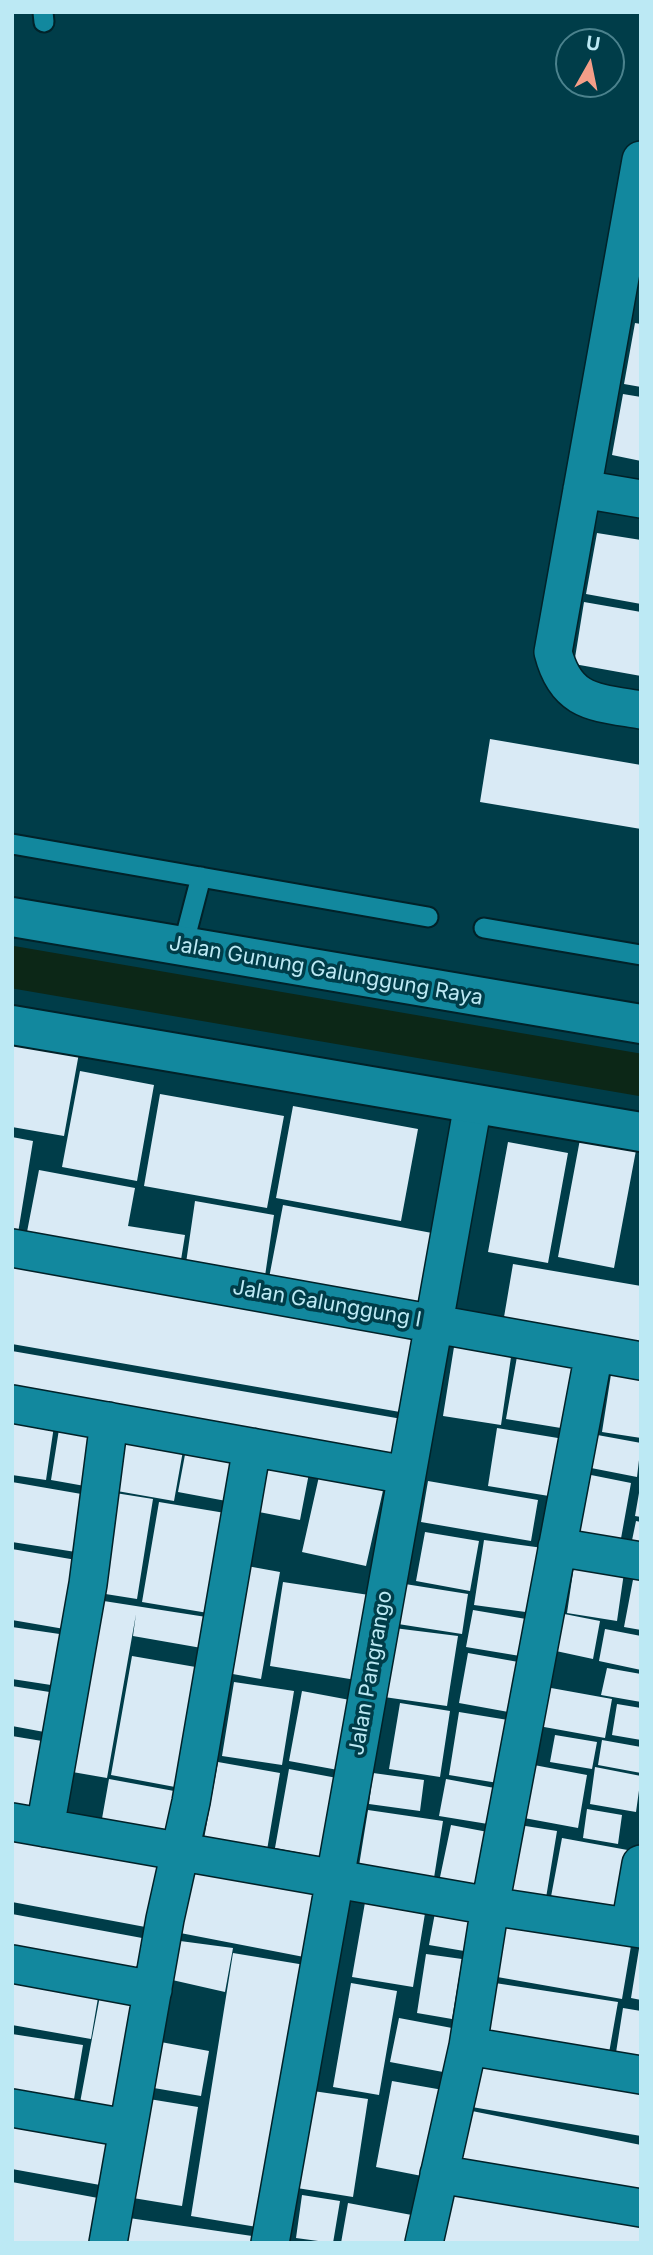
<!DOCTYPE html>
<style>
body{margin:0}
#map{position:relative;width:653px;height:2255px;overflow:hidden;background:#003d49;font-family:Inter,sans-serif}
canvas{display:block}
.frame{position:absolute;inset:0;border:14px solid #bce9f4;pointer-events:none}
.north{position:absolute;left:555px;top:28px;width:70px;height:70px;box-sizing:border-box;background:#003d49;border:2px solid #4b828d;border-radius:50%;rotate:9deg;font-size:19px;font-weight:700;line-height:28px;text-align:center;color:#bce9f4}
.north::after{content:'';display:block;margin:auto;width:24px;height:32px;background:#f49e88;clip-path:polygon(50% 0,100% 100%,50% 72%,0 100%)}
</style>
<div id="map">
<canvas width="653" height="2255"></canvas>
<div class="frame"></div>
<div class="north">U</div>
</div>
<script>
const ctx = document.querySelector('canvas').getContext('2d');
ctx.lineJoin = 'round';
function trace(path, color, width, dash) { ctx.strokeStyle = color; ctx.lineWidth = width; ctx.lineCap = dash ? 'butt' : 'round'; ctx.setLineDash(dash || []); ctx.stroke(path); }
function fillPath(path, color) { ctx.fillStyle = color; ctx.fill(path, 'evenodd'); }
function write(font, color, halo, rows, align = 'center') {
  ctx.font = font + ' Inter,sans-serif'; ctx.lineWidth = 7; ctx.setLineDash([]); ctx.textBaseline = 'middle'; ctx.strokeStyle = halo; ctx.fillStyle = color; for (const [text, x, y, turn = 0] of rows) {
    ctx.save(); ctx.translate(x, y); ctx.rotate((+turn || 0) * Math.PI / 180); ctx.textAlign = isNaN(turn) ? turn : align; if (halo) ctx.strokeText(text, 0, 0); ctx.fillText(text, 0, 0); ctx.restore();
  }
}
trace(new Path2D(`
 M12,967L641,1075`), '#0c2717', 42);
fillPath(new Path2D(`
 M635,323L641,324V387L624,384Z
 M623,394L641,397V461L612,455Z
 M597,533L641,540V604L586,594Z
 M584,602L641,612V676L574,664Z
 M490,739L641,765V829L480,802Z
 M12,1042L79,1053L64,1136L12,1127Z
 M80,1071L154,1085L137,1181L62,1167Z
 M160,1094L284,1116L267,1208L144,1186Z
 M293,1106L418,1129L401,1221L276,1198Z
 M581,1134L637,1145L614,1268L558,1257Z
 M12,1137L33,1141L18,1233L12,1232Z
 M508,1142L568,1153L548,1263L488,1252Z
 M39,1170L135,1188L128,1226L185,1235L180,1266L26,1237Z
 M195,1201L274,1215L265,1276L186,1263Z
 M283,1205L432,1233L417,1307L269,1278Z
 M12,1261L415,1338L400,1412L12,1344Z
 M513,1264L641,1286V1347L503,1323Z
 M454,1347L511,1357L501,1425L443,1416Z
 M12,1351L402,1419L394,1470L12,1403Z
 M518,1351L578,1362L567,1429L506,1419Z
 M612,1368L641,1373V1438L602,1432Z
 M12,1419L54,1426L46,1480L12,1475Z
 M60,1423L106,1431L96,1488L51,1480Z
 M497,1428L564,1439L555,1497L488,1486Z
 M110,1432L184,1445L174,1501L100,1488Z
 M592,1434L641,1443L637,1477L586,1467Z
 M187,1444L246,1455L237,1503L178,1492Z
 M270,1460L310,1468L300,1520L259,1512Z
 M320,1472L384,1486L366,1566L302,1552Z
 M586,1474L631,1483L620,1544L575,1536Z
 M428,1481L538,1500L531,1541L421,1522Z
 M12,1482L93,1496L82,1553L12,1542Z
 M109,1492L153,1499L137,1599L93,1592Z
 M639,1493H641V1517L635,1516Z
 M159,1502L237,1515L220,1615L142,1602Z
 M636,1521L641,1522V1552L630,1550Z
 M425,1532L479,1541L470,1591L416,1581Z
 M484,1540L543,1548L533,1613L474,1605Z
 M12,1549L88,1562L76,1631L12,1620Z
 M576,1552L626,1559L617,1621L567,1613Z
 M636,1564L641,1565V1630L624,1627Z
 M247,1566L280,1572L261,1679L227,1673Z
 M283,1582L369,1595L356,1680L270,1666Z
 M405,1584L468,1594L462,1634L398,1624Z
 M91,1599L219,1619L213,1650L133,1636L136,1614L107,1778L61,1770Z
 M473,1610L532,1620L526,1657L466,1647Z
 M549,1611L600,1621L593,1659L542,1648Z
 M12,1627L73,1636L64,1687L12,1679Z
 M394,1628L458,1636L447,1706L384,1697Z
 M605,1629L641,1636V1670L599,1661Z
 M468,1653L524,1663L514,1713L459,1703Z
 M132,1656L213,1670L191,1790L111,1775Z
 M607,1668L641,1674V1702L601,1695Z
 M234,1682L294,1691L282,1765L222,1756Z
 M12,1686L62,1694L55,1734L12,1726Z
 M540,1686L612,1699L605,1738L533,1725Z
 M302,1691L350,1700L338,1770L289,1761Z
 M400,1703L450,1711L440,1777L389,1769Z
 M617,1704L641,1708V1740L612,1735Z
 M459,1712L508,1720L498,1783L449,1775Z
 M555,1735L597,1742L592,1769L550,1762Z
 M12,1736L54,1743L39,1822L12,1817Z
 M602,1740L641,1747V1773L598,1765Z
 M218,1762L280,1773L267,1850L204,1839Z
 M518,1762L587,1775L578,1828L508,1815Z
 M595,1767L641,1776L636,1812L590,1804Z
 M289,1769L337,1778L322,1857L275,1848Z
 M373,1773L424,1780L420,1811L369,1804Z
 M109,1779L185,1793L176,1843L100,1830Z
 M446,1779L500,1789L494,1825L439,1816Z
 M587,1809L622,1815L618,1844L583,1838Z
 M368,1810L443,1821L433,1884L358,1872Z
 M513,1824L557,1831L545,1904L501,1897Z
 M451,1825L493,1833L481,1890L439,1882Z
 M12,1826L171,1854L156,1929L12,1902Z
 M562,1838L633,1851L621,1915L550,1902Z
 M185,1857L319,1882L304,1957L170,1931Z
 M367,1891L427,1901L413,1987L352,1977Z
 M437,1902L477,1909L470,1952L429,1945Z
 M12,1914L153,1940L145,1984L12,1959Z
 M496,1916L632,1940L622,1999L486,1975Z
 M165,1939L233,1948L225,1992L159,1977Z
 M639,1949L641,1950V2000L631,1998Z
 M233,1953L305,1965L263,2228L191,2216Z
 M426,1954L462,1959L452,2019L417,2013Z
 M12,1971L100,1986L91,2039L12,2025Z
 M351,1983L397,1991L379,2095L333,2087Z
 M495,1983L618,2002L609,2053L486,2034Z
 M102,1985L150,1993L127,2116L79,2108Z
 M623,2008L641,2011V2064L615,2059Z
 M399,2018L452,2028L443,2072L390,2062Z
 M12,2034L83,2045L73,2105L12,2095Z
 M150,2040L209,2051L201,2096L142,2086Z
 M475,2050L641,2079V2136L466,2106Z
 M392,2081L443,2090L427,2177L376,2167Z
 M313,2091L368,2099L353,2197L297,2188Z
 M149,2099L198,2107L182,2206L133,2198Z
 M467,2110L641,2145V2196L458,2160Z
 M12,2122L109,2140L100,2185L12,2169Z
 M12,2182L98,2198L90,2243H12Z
 M446,2190L641,2219V2243H437Z
 M302,2195L340,2201L333,2243L296,2238Z
 M348,2203L417,2216L412,2243H341Z
 M129,2218L259,2237L258,2243H112Z`), '#d9eaf5');
const service = new Path2D(`
 M43,12L44,22
 M12,844L428,917
 M484,928L641,955
 M183,946L201,877`);
const minor = new Path2D(`
 M641,160L553,652C566,703 594,702 641,710
 M582,489L641,499
 M12,1248L641,1361
 M12,1404L406,1475
 M557,1547L641,1561
 M12,1822L490,1906L641,1929
 M45,1828L88,1584L109,1421
 M630,1927L641,1864
 M12,1964L153,1990
 M468,2046L641,2075
 M12,2108L126,2128
 M439,2174L641,2208
 M108,2243L165,1919L191,1802L252,1447
 M270,2243L473,1104
 M424,2243L468,2046L490,1906L594,1353`);
const tertiary = new Path2D(`
 M12,917L641,1024
 M12,1025L641,1132`);
trace(service, '#012229', 23);
trace(minor, '#012229', 40);
trace(tertiary, '#012229', 42);
trace(service, '#12889e', 19);
trace(minor, '#12889e', 37);
trace(tertiary, '#12889e', 38);
write('21px', '#bce9f4', '#003d49', [
 ["Jalan Gunung Galunggung Raya",326,971,10],
 ["Jalan Galunggung I",327,1304,10],
 ["Jalan Pangrango",371,1673,-80]
]);
</script>
